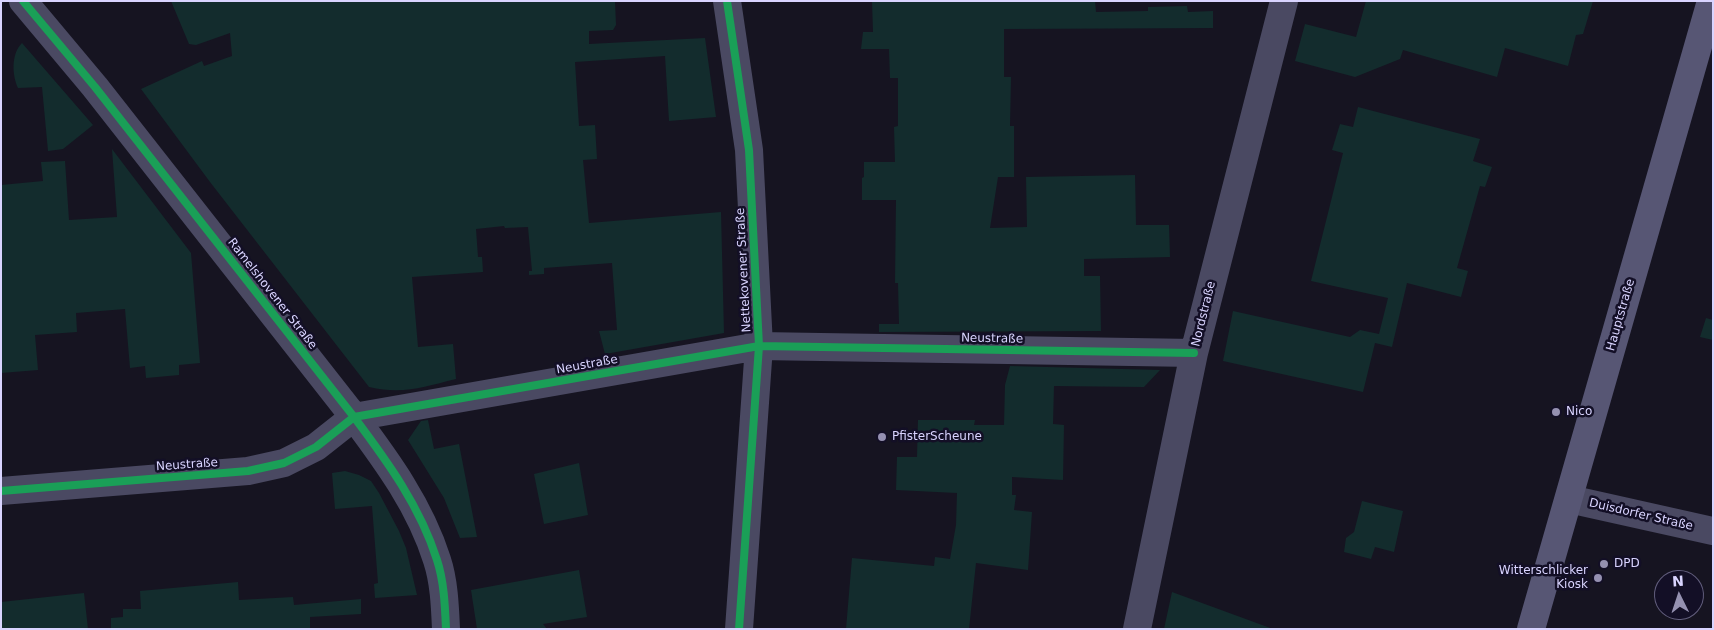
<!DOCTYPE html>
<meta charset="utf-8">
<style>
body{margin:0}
#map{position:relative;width:1714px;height:630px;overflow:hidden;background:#161421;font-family:"DejaVu Sans",sans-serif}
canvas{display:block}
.frame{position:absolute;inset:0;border:2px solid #d9d4ff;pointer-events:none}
.north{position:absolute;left:1654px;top:570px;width:50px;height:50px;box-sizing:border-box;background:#130f26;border:1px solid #625e7d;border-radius:50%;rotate:356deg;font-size:14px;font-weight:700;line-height:20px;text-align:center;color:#d9d4ff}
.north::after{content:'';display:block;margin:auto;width:18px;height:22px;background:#9591b1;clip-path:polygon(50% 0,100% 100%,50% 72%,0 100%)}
</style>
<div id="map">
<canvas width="1714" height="630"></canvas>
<div class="frame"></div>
<div class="north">N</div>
</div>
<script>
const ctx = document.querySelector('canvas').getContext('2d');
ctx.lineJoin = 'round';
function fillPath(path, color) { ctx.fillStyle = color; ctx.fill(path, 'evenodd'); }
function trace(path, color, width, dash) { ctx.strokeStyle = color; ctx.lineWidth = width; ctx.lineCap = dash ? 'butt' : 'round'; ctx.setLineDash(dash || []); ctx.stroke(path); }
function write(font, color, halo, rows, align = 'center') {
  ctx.font = font + ' "DejaVu Sans",sans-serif'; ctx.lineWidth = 5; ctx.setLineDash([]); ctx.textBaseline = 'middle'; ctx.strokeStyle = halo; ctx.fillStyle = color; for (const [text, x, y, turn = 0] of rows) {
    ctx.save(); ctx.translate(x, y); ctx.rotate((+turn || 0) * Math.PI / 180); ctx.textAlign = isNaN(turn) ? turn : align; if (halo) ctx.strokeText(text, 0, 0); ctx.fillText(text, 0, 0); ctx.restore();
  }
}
fillPath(new Path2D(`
 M171,1H615L616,25L613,30L589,31V44L705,38L716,117L669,121L665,56L575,62L579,126L595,125L597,159L583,160L589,223L721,212L724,333L605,354L599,331L617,330L612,263L544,268V274L529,275V271H532L528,227L505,228L504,226L476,229L478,257H482L483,272L412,277L418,347L453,344L456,379C423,387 403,395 369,387L210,182L141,89L202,61L204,66L232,56L230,33L196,45L189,44Z
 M872,1H1095L1096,12L1148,11V7L1187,6L1188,12L1213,11V28L1004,29V77H1011L1010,126H1014V177H998L990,228L1027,227L1026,177L1135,175L1136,225H1169L1170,257L1084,259V276H1100L1101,331L879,332V324H899L898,283H895L896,200H862V178L864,177V162H895L894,127L898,126V78H890L889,49H861L863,32H873Z
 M1366,1H1593L1583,34L1576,35L1568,66L1505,48L1497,77L1403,50L1400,59L1355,77L1295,61L1305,24L1356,37Z
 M22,43L93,125L63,149L48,151L42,87L18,88C12,75 11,54 22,43Z
 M1358,107L1480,139L1473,161L1492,167L1485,187L1480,186L1457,268L1468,271L1461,297L1407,283L1392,347L1375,343L1363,392L1223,361L1233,311L1350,337L1360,330L1379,334L1388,298L1311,281L1343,153L1332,150L1340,124L1353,127Z
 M112,149L191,253L200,363L179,365V375L146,378L145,366L130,368L125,309L76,313L77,332L35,335L38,370L1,373V185L43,181L41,162L65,161L69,220L117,217Z
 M1706,318L1713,320V340L1700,337Z
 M1010,366L1160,370L1144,387L1054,386L1053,424L1064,425L1063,480L1012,477V495H1016L1014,510L1032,512L1028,570L976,563L969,629H846L852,558L934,566L935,557L950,559L956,525L957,493L896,490L897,457H917L918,420H975L974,425H1004L1005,385Z
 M428,420L434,449L459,444L477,537L460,538L444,498L408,440L421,421Z
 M579,463L588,515L544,524L534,474Z
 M345,471L359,475L371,481L379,493L399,531L406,548L417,595L375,598L374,584L378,583L372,506L335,509L332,473Z
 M1362,501L1403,511L1394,552L1375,547L1371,559L1344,552L1346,538L1354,532Z
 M579,570L587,617L543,624L547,629H477L471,590Z
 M238,582L239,600L293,597L294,605L361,599V614L310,617V629H111V618L123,617V609H141L140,591Z
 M1172,592L1273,629H1164Z
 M84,593L88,629H1V602Z`), '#132c2d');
trace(new Path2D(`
 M23,1L95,87L354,417C387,461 420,506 437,560C444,581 445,606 446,629
 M727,1L749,150L759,346L739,629
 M1,491L248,471L284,463L316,447L354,417L759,346L1194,353
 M1137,629L1194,353L1284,1`), '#4a4962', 28);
trace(new Path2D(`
 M1569,499L1713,531`), '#4a4962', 28);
trace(new Path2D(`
 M1531,629L1711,1`), '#575674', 28);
trace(new Path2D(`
 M23,1L95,87L354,417C387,461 420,506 437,560C444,581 445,606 446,629
 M727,1L749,150L759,346L739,629
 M1,491L248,471L284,463L316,447L354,417L759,346L1194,353`), '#1a9f57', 8);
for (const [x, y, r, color] of [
 [1556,412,5,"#9591b1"],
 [882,437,5,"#9591b1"],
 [1604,564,5,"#9591b1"],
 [1598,578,5,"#9591b1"]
]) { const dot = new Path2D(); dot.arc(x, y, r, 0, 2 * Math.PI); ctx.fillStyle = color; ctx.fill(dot); trace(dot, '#130f26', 2); }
write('12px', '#d9d4ff', '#130f26', [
 ["Nettekovener Straße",744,270,-93],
 ["Ramelshovener Straße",272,294,52],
 ["Nordstraße",1204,314,-76],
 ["Hauptstraße",1621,315,-74],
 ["Neustraße",992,339,1],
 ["Neustraße",587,365,-10],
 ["Neustraße",187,465,-4],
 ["Duisdorfer Straße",1641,515,13]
]);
write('12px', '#d9d4ff', '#130f26', [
 ["Nico",1566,412],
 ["PfisterScheune",892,437],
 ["DPD",1614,564],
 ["Witterschlicker",1588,571,"right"],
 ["Kiosk",1588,585,"right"]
], 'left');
</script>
